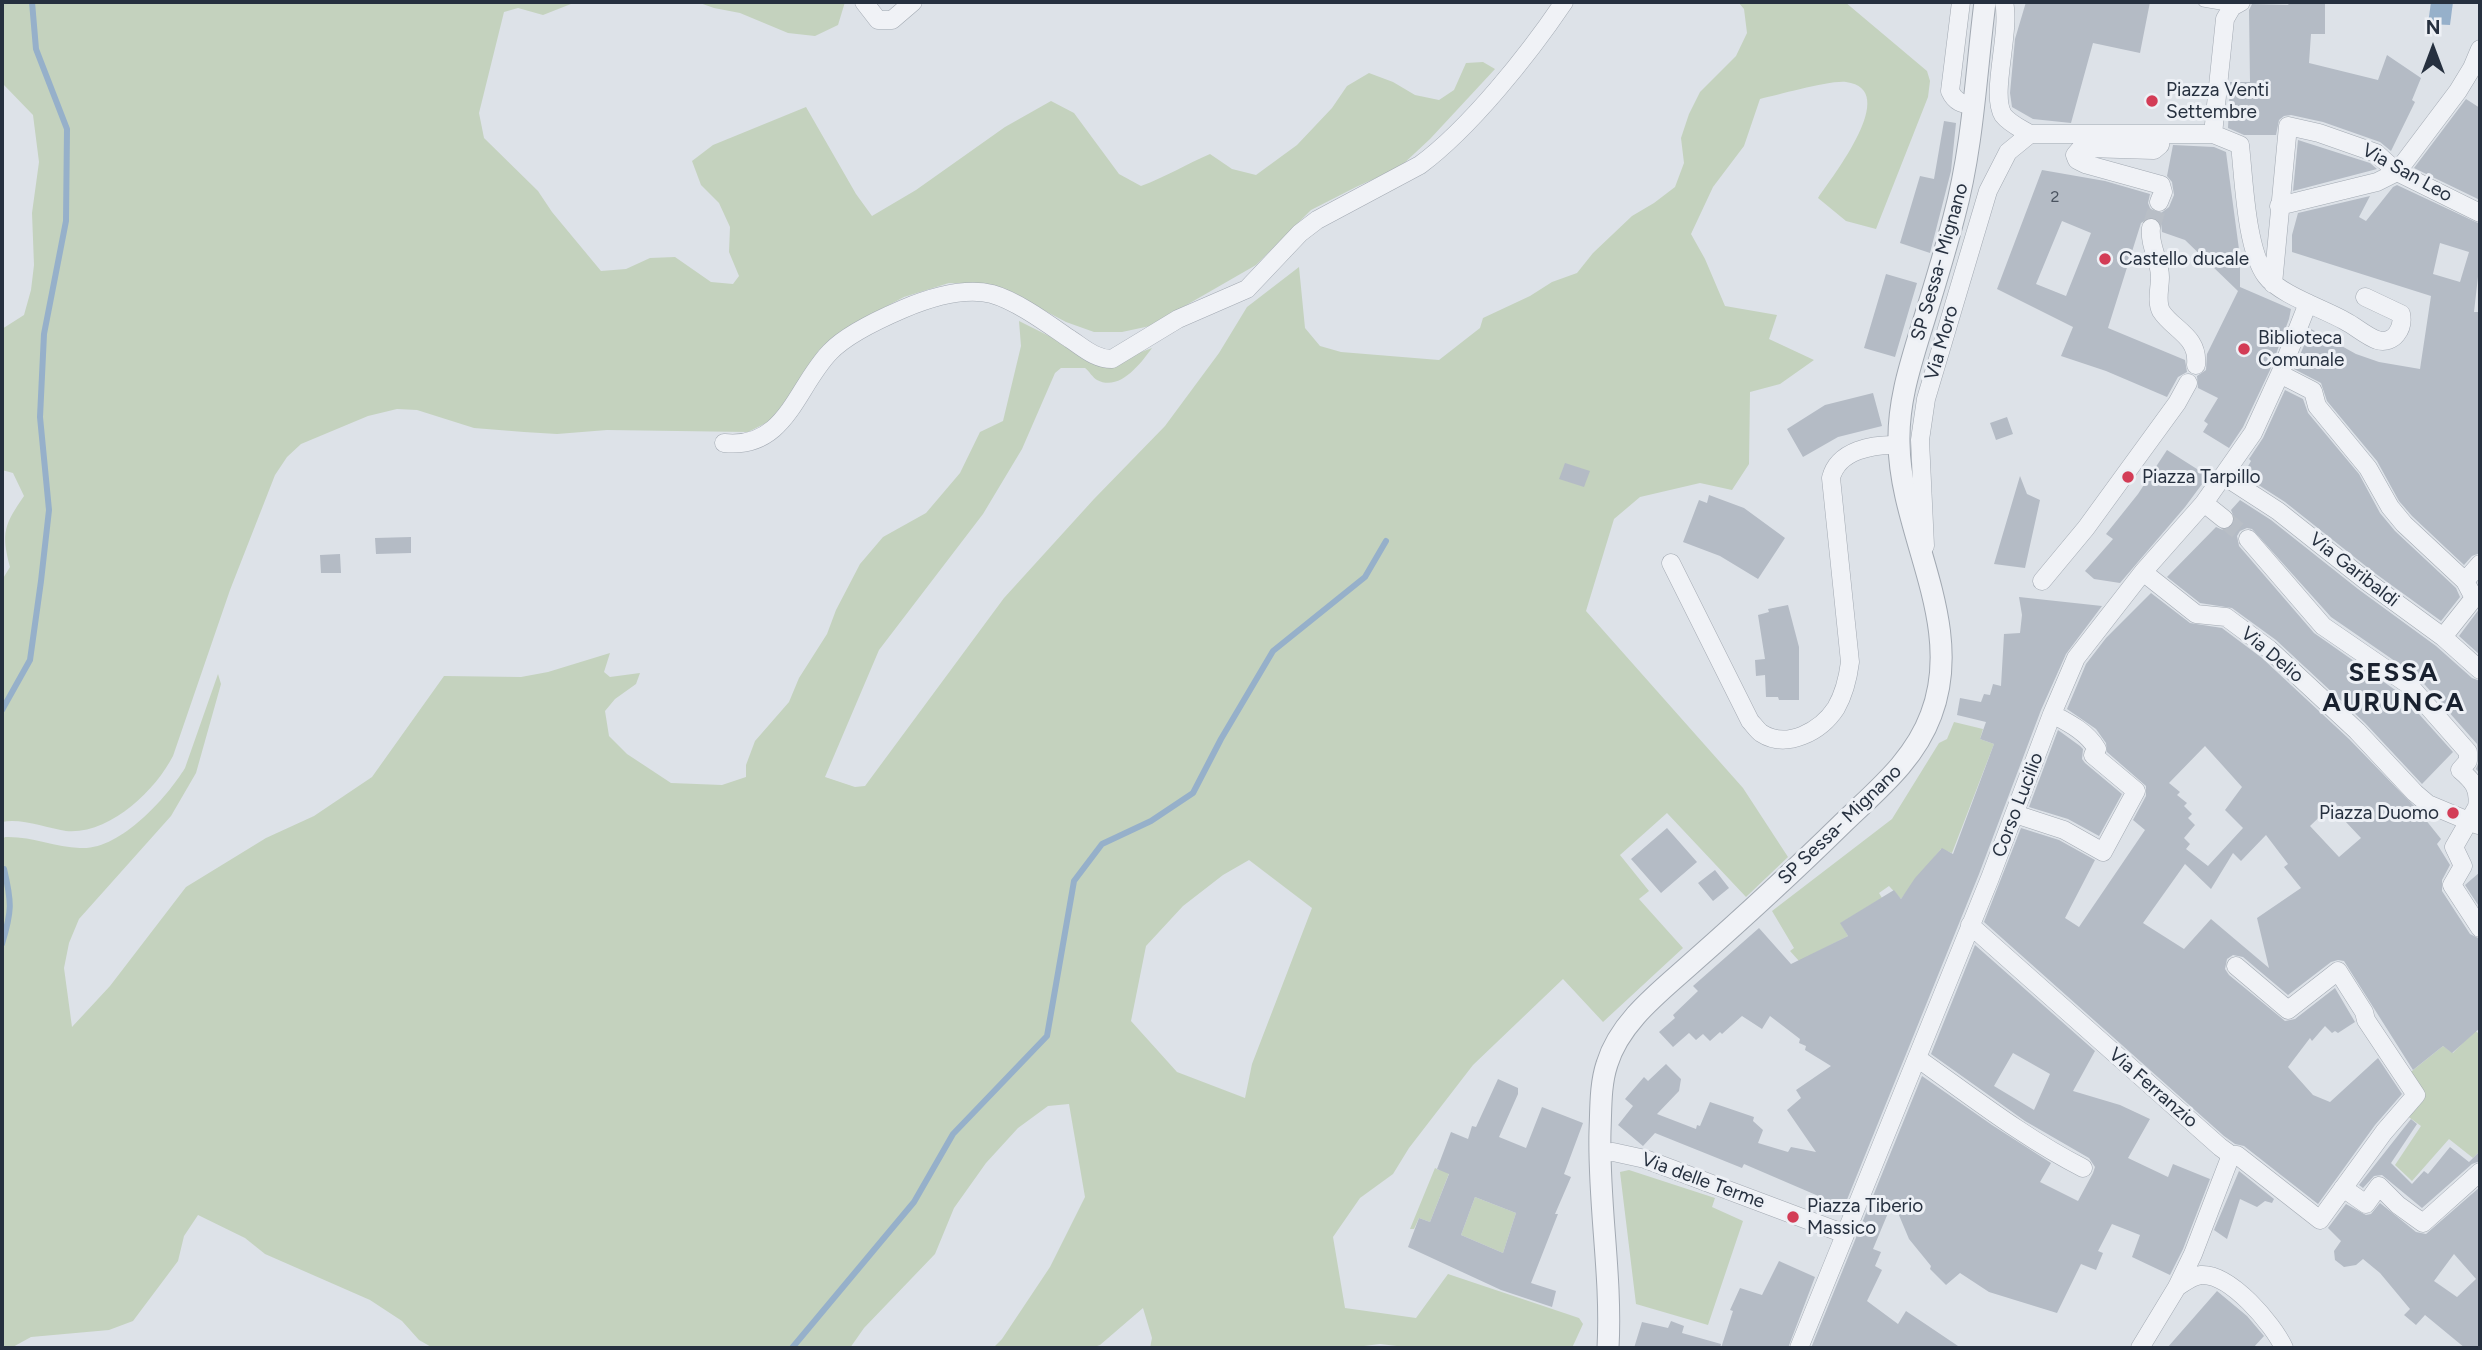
<!DOCTYPE html>
<style>
body{margin:0}
#map{position:relative;width:2482px;height:1350px;overflow:hidden;background:#dde2e8;font-family:Figtree,sans-serif}
canvas{display:block}
.frame{position:absolute;inset:0;border:4px solid #26303f;pointer-events:none}
.north{position:absolute;left:2398px;top:14px;width:70px;height:70px;-webkit-text-stroke:5px #edf0f5;paint-order:stroke;rotate:0deg;font-size:19px;font-weight:700;line-height:28px;text-align:center;color:#26303f}
.north::after{content:'';display:block;margin:auto;width:24px;height:32px;background:#26303f;clip-path:polygon(50% 0,100% 100%,50% 72%,0 100%)}
</style>
<div id="map">
<canvas width="2482" height="1350"></canvas>
<div class="frame"></div>
<div class="north">N</div>
</div>
<script>
const ctx = document.querySelector('canvas').getContext('2d');
ctx.lineJoin = 'round';
function fillPath(path, color) { ctx.fillStyle = color; ctx.fill(path, 'evenodd'); }
function trace(path, color, width, dash) { ctx.strokeStyle = color; ctx.lineWidth = width; ctx.lineCap = dash ? 'butt' : 'round'; ctx.setLineDash(dash || []); ctx.stroke(path); }
function write(font, color, halo, rows, align = 'center') {
  ctx.font = font + ' Figtree,sans-serif'; ctx.lineWidth = 6; ctx.setLineDash([]); ctx.textBaseline = 'middle'; ctx.strokeStyle = halo; ctx.fillStyle = color; for (const [text, x, y, turn = 0] of rows) {
    ctx.save(); ctx.translate(x, y); ctx.rotate((+turn || 0) * Math.PI / 180); ctx.textAlign = isNaN(turn) ? turn : align; if (halo) ctx.strokeText(text, 0, 0); ctx.fillText(text, 0, 0); ctx.restore();
  }
}
fillPath(new Path2D(`
 M2,2H576L543,15L518,8L504,12L479,113L484,138L538,191L552,212L601,271L626,269L650,258L675,257L711,282L733,284L739,276L729,252L730,227L719,203L701,185L692,161L713,145L806,107L856,194L872,216L916,190L1005,127L1051,101L1074,113L1119,174L1141,186C1166,177 1186,164 1210,154L1232,169L1256,175L1297,145L1332,108L1347,86L1369,73L1393,82L1415,95L1439,100L1454,90L1466,63L1483,62L1495,69L1430,139L1400,167L1356,187L1311,210L1256,265L1150,326L1122,332H1094L1066,322L1015,295L981,285L949,283L904,297L851,325L819,350L786,402L770,421L748,432L607,430L557,434L524,432L474,428L417,410L397,409L368,416L301,444L287,457L275,475L230,590L173,756C155,791 109,835 66,831C46,828 22,818 2,822V580L10,567C1,533 4,525 24,496L13,473L2,470V329L24,315L31,290L34,265L32,213L39,162L33,115L2,83Z
 M697,2H845L838,25L815,36L788,33L740,13L714,8Z
 M1738,2H1845L1927,71L1930,81L1928,97L1876,229L1846,221L1818,198C1832,177 1902,89 1846,82C1830,80 1778,95 1760,99L1744,146L1713,187L1691,234L1705,259L1725,306L1777,315L1769,339L1814,360L1780,384L1750,392L1749,464L1732,490L1700,483L1640,497L1614,519L1586,611L1743,788L1788,857L1746,897L1667,813L1620,855L1649,891L1639,899L1683,948L1603,1022L1563,979L1473,1065L1409,1148L1393,1174L1360,1198L1333,1237L1345,1308L1416,1318L1448,1274L1579,1318L1583,1324L1572,1348H1414L1380,1344L1348,1348H1150L1152,1338L1143,1308L1100,1345L1091,1348H993L1002,1339L1050,1267L1085,1197L1069,1104L1048,1106L1018,1128L986,1163L954,1208L935,1254L864,1328L850,1348H433L419,1340L402,1321L370,1300L265,1254L245,1238L198,1215L184,1236L178,1261L133,1321L109,1330L31,1337L11,1348H2V840L5,837C31,836 55,847 80,848C119,851 166,799 185,768L218,674L221,684L196,773L171,816L79,919L69,943L64,968L72,1027L110,986L186,887L266,838L314,816L372,777L444,676L521,677L548,672L610,653L604,672L610,677L640,673L636,684L615,699L605,711L609,736L627,754L671,783L722,785L746,777V765L755,741L789,702L799,678L827,634L836,610L860,564L883,537L926,513L960,473L980,432L1003,421L1021,346L1019,321L1107,365L1152,348C1141,363 1120,392 1097,380C1093,378 1089,371 1085,368H1061L1055,373L1022,449L983,514L879,650L825,777L855,787L865,786L1004,598L1094,499L1165,426L1219,353L1247,307L1299,267L1305,328L1320,346L1341,352L1439,360L1480,328L1483,318L1530,296L1552,282L1577,273L1593,253L1632,216L1654,203L1675,187L1684,163L1681,138L1689,114L1700,92L1736,56L1747,33L1744,9ZM1249,860L1312,908L1252,1064L1245,1098L1177,1072L1131,1021L1146,946L1183,906L1223,875Z
 M1954,722L1983,729L1980,739L1994,744L1952,853L1941,849L1901,899L1889,886L1879,893L1882,898L1841,923L1848,936L1799,961L1790,951L1794,948L1772,911L1892,819L1939,743L1947,739Z
 M2475,1030L2480,1035V1151L2473,1158L2449,1139L2412,1181L2395,1165L2421,1126L2406,1115L2407,1075L2443,1046L2453,1053Z
 M1441,1167L1450,1171L1430,1222L1419,1218L1414,1229H1410L1435,1168L1439,1170Z
 M1629,1170L1715,1198L1712,1207L1743,1221L1708,1325L1636,1304L1620,1172Z
 M1475,1197L1516,1213L1503,1253L1461,1235Z`), '#c4d2be');
fillPath(new Path2D(`
 M2431,2H2453L2450,25L2428,24Z`), '#96b0ca');
trace(new Path2D(`
 M2,710L30,660L41,581L49,510L40,417L44,334L66,221L67,129L36,49L32,2
 M2,944C12,911 12,903 4,869
 M792,1348L914,1202L953,1134L1047,1036L1074,881L1102,844L1151,821L1193,793L1221,739L1273,651L1365,577L1386,541`), '#96b0ca', 6);
fillPath(new Path2D(`
 M2026,2H2150L2140,53L2093,43L2071,123L2033,119L2012,107L2010,93L2015,39Z
 M2285,2H2325V34H2311L2309,63L2378,80L2387,55L2421,78L2412,100L2415,102L2391,151L2380,142L2323,122L2291,115L2284,116L2279,120L2276,135H2244L2228,128L2230,82H2250L2249,10L2252,4L2289,5Z
 M2466,99L2480,108V200L2414,168Z
 M1944,121L1956,123L1951,171L1930,253L1900,243L1920,176L1934,179Z
 M2298,140L2370,163L2377,169L2293,191Z
 M2173,145L2214,147L2226,152L2240,257V287L2291,309L2289,319L2270,370L2243,427L2229,448L2203,432L2208,424L2204,421L2218,398L2198,388L2197,376L2206,370L2207,354L2238,291L2185,240L2162,232L2161,223L2158,219L2151,217L2141,223L2108,328L2185,360L2187,372L2178,377L2167,397L2106,371L2061,356L2073,327L1997,289L2042,170L2105,181L2150,194L2148,203L2150,208L2155,213H2161L2169,207L2174,195L2172,182L2167,176ZM2062,221L2091,233L2066,296L2036,284Z
 M2397,185L2480,224V259L2474,312H2480V553L2472,556L2464,565L2412,516L2399,501L2377,461L2327,401L2321,383L2294,369L2311,329L2356,354L2379,362L2420,369L2431,296L2292,252V235L2298,213L2370,196L2359,217L2366,221L2393,187ZM2440,243L2469,252L2460,282L2433,274Z
 M1886,274L1917,283L1895,357L1864,348Z
 M2285,390L2303,399L2308,413L2359,474L2380,513L2395,531L2456,588L2460,597L2441,621L2372,571L2285,502L2243,475L2251,461L2249,459L2263,438Z
 M1873,393L1882,426L1838,437L1803,457L1787,429L1825,405Z
 M2007,417L2013,434L1996,440L1990,423Z
 M2167,450L2208,476L2185,507L2120,583L2094,579L2085,571L2113,539L2106,534L2138,494Z
 M1565,463L1590,471L1584,487L1559,479Z
 M2020,476L2027,494L2040,500L2025,568L1994,564Z
 M1709,495L1744,508L1785,538L1758,579L1720,556L1683,542L1699,500L1707,503Z
 M2240,500L2271,520L2358,589L2436,646L2472,678L2480,681V774L2476,769L2479,761L2477,744L2418,677L2331,617L2252,529L2247,528L2240,531L2237,536L2239,546L2314,633L2401,694L2453,752L2422,784L2365,723L2276,640L2232,608L2200,603L2167,577L2216,527L2223,530L2232,527L2235,520L2231,510Z
 M411,537V553L376,554L375,538Z
 M340,554L341,573H321L320,555Z
 M2151,593L2190,623L2222,628L2262,658L2349,739L2417,809L2441,839L2437,844L2450,865L2442,880V891L2470,934L2480,939V1028L2452,1053L2443,1046L2413,1070L2344,961L2338,960L2331,962L2288,995L2243,957L2233,955L2227,959L2225,969L2229,975L2285,1021L2295,1019L2335,988L2355,1022L2338,1033L2335,1031L2332,1033L2325,1026L2312,1041L2310,1038L2288,1067L2313,1095L2330,1102L2378,1058L2402,1094L2375,1125L2318,1204L2244,1146L2235,1144L2224,1136L1984,922L2021,828L2059,840L2095,860L2065,918L2079,927L2145,830L2133,820L2146,796V786L2107,752L2106,743L2096,729L2067,709L2086,664L2106,638ZM2205,746L2242,787L2225,810L2243,828L2208,866L2186,849L2190,844L2184,838L2195,825L2188,818L2192,814L2184,806L2187,803L2177,795L2180,792L2169,783ZM2335,802L2345,821L2361,838L2339,857L2310,826ZM2266,835L2288,864L2284,867L2301,888L2257,918L2269,968L2211,919L2184,949L2143,923L2185,864L2211,889L2233,853L2241,861Z
 M2019,597L2102,606L2066,654L2041,710L1979,874L1844,1207L1744,1164L1742,1168L1655,1133L1643,1146L1618,1125L1633,1106L1625,1099L1644,1077L1648,1081L1666,1064L1681,1079L1679,1091L1657,1114L1696,1129L1697,1125L1700,1126L1710,1102L1754,1117L1753,1121L1763,1130L1758,1143L1788,1152L1791,1147L1816,1152L1787,1110L1801,1098L1796,1090L1831,1066L1805,1050L1806,1046L1799,1043L1800,1039L1770,1016L1762,1029L1742,1016L1722,1034L1720,1032L1710,1041L1703,1034L1696,1040L1689,1033L1673,1047L1659,1032L1675,1018L1673,1015L1698,991L1693,986L1759,928L1791,964L1848,936L1840,923L1894,890L1901,899L1915,878L1942,848L1953,854L1994,744L1980,739L1986,722L1957,715L1960,698L1981,702L1984,694L1990,695L1993,684L2001,686L2004,634L2020,633L2022,615Z
 M1788,605L1799,647V700H1779L1778,697H1766L1765,675L1756,676L1755,660L1765,659L1758,615L1769,612L1768,609Z
 M2480,608V655L2459,636Z
 M2058,730L2080,746L2083,749L2082,759L2085,763L2122,794L2099,836L2068,819L2029,807Z
 M1667,828L1697,862L1661,893L1631,859Z
 M1715,870L1729,888L1713,901L1698,883Z
 M2480,872V908L2465,885Z
 M1975,945L2095,1051L2073,1091L2120,1105L2150,1119L2128,1158L2168,1177L2173,1164L2210,1179L2183,1249L2170,1275L2132,1257L2140,1235L2112,1224L2098,1251L2103,1253L2096,1270L2081,1264L2057,1313L1989,1292L1960,1273L1946,1285L1930,1269L1931,1266L1909,1239L1893,1201L1873,1249L1881,1252L1875,1266L1882,1270L1867,1301L1898,1324L1906,1311L1961,1348H1811L1922,1076L1992,1125L2051,1163L2040,1182L2078,1201L2093,1173L2095,1167L2089,1158L2025,1121L1931,1054ZM2013,1053L2050,1074L2034,1110L1994,1086Z
 M1498,1079L1518,1088V1094L1499,1137L1526,1148L1542,1107L1583,1123L1564,1174L1571,1177L1555,1214H1558L1531,1283L1556,1291L1552,1307L1501,1290L1408,1247L1419,1218L1430,1222L1449,1174L1437,1169L1451,1132L1468,1139L1472,1126L1476,1127ZM1475,1197L1516,1213L1503,1253L1461,1235Z
 M2411,1119L2417,1124L2391,1163L2412,1184L2424,1171L2428,1174L2450,1147L2469,1162L2480,1151V1161L2472,1164L2422,1208L2382,1175L2374,1176L2363,1188L2359,1185Z
 M2239,1171L2274,1199L2272,1203L2265,1201L2257,1207L2240,1199L2227,1239L2214,1230Z
 M2480,1187V1348H2465L2425,1315L2416,1325L2404,1315L2410,1309L2380,1273L2363,1259L2356,1265L2344,1267L2335,1260L2334,1251L2341,1241L2328,1228L2346,1204L2366,1215L2371,1214L2380,1203L2416,1232L2426,1234ZM2454,1254L2476,1279L2457,1297L2434,1281Z
 M1779,1261L1815,1277L1788,1348H1721L1733,1311L1730,1310L1740,1288L1762,1295Z
 M2217,1291L2247,1316L2264,1336L2253,1348H2167Z
 M1671,1321L1684,1326L1682,1333L1721,1344L1720,1348H1634L1642,1322L1668,1328Z`), '#b4bbc5');
trace(new Path2D(`
 M2151,228L2159,202
 M2224,519L2248,539`), '#b8bec6', 18, [18, 9]);
const service = new Path2D(`
 M2203,2L2232,7`);
const minor = new Path2D(`
 M864,2L878,20H892L913,2
 M1961,2L1950,91C1955,102 1962,104 1973,105
 M2004,2C2011,32 1990,94 2003,115C2010,124 2020,128 2030,134H2213
 M2241,2L2232,7L2225,19L2213,134L2240,145C2244,180 2246,249 2266,276C2279,294 2324,309 2345,321C2355,326 2366,336 2377,340C2394,345 2404,328 2401,314L2365,297
 M2159,202L2163,192L2161,185L2085,164L2077,160L2075,155L2080,149L2087,148L2154,150L2160,145L2162,134
 M2279,206L2377,182L2397,172L2458,91L2472,68L2480,49
 M2151,228C2149,246 2160,260 2160,277C2160,288 2156,301 2161,311C2173,330 2199,336 2196,365
 M2273,284L2288,126L2319,133L2376,153L2397,172L2480,213
 M2280,374L2313,391L2317,406L2368,468L2390,507L2404,524L2465,581
 M724,443C786,450 796,387 830,352C846,335 882,318 903,309C929,298 963,287 992,294C1017,301 1048,324 1070,339C1084,348 1095,359 1112,359L1178,319L1247,289L1300,233L1317,220L1420,165C1470,128 1529,54 1564,2
 M2224,476L2278,511L2365,580L2443,637L2480,670
 M2204,503L2224,519
 M2248,539L2323,626L2409,685L2468,752V761L2460,770C2473,781 2480,789 2477,807L2454,847L2463,866L2452,885L2480,928
 M1925,546L1920,440L1926,399L1988,191L2008,152L2030,134
 M1671,563L1750,721C1753,724 1757,730 1761,733C1787,750 1821,731 1836,708C1844,694 1848,678 1850,662L1831,478C1838,450 1873,444 1899,445
 M2143,572L2196,614L2226,617L2269,649L2357,731L2415,793L2428,804L2478,825
 M2042,581L2086,528L2177,403L2188,383
 M2443,637L2474,598L2465,581L2480,564
 M2015,814L2064,830L2103,852L2136,791L2093,755L2097,749C2087,732 2069,723 2052,714
 M1970,925L2220,1147L2231,1155H2237L2320,1220L2384,1132L2416,1095L2366,1020L2364,1012L2338,971L2288,1010L2236,966
 M1917,1058C1971,1096 2024,1138 2083,1168
 M1599,1153L1613,1152L1645,1159L1845,1234
 M2343,1188L2366,1204L2379,1186L2398,1205L2423,1223L2480,1172
 M2177,1287C2185,1282 2192,1276 2201,1275C2230,1273 2273,1324 2284,1348
 M1799,1348L1990,878L2052,714L2076,658L2143,572L2204,503L2253,433L2280,374L2308,303
 M2140,1348L2177,1287L2193,1254L2231,1155`);
const tertiary = new Path2D(`
 M1608,1348C1612,1275 1598,1203 1600,1131C1601,1109 1600,1085 1607,1064C1620,1021 1661,991 1693,962C1744,917 1794,871 1842,824C1877,790 1914,761 1931,715C1966,624 1900,533 1899,443C1898,404 1909,369 1920,333C1932,294 1944,256 1954,217C1973,147 1976,73 1985,2`);
trace(service, '#a2a9b2', 10);
trace(minor, '#a2a9b2', 19);
trace(tertiary, '#a2a9b2', 23);
trace(service, '#f0f2f6', 9);
trace(minor, '#f0f2f6', 18);
trace(tertiary, '#f0f2f6', 21);
for (const [x, y, r, color] of [
 [2152,101,7,"#d33c56"],
 [2105,259,7,"#d33c56"],
 [2244,349,7,"#d33c56"],
 [2128,477,7,"#d33c56"],
 [2453,813,7,"#d33c56"],
 [1793,1217,7,"#d33c56"]
]) { const dot = new Path2D(); dot.arc(x, y, r, 0, 2 * Math.PI); ctx.fillStyle = color; ctx.fill(dot); trace(dot, '#edf0f5', 2.5); }
write('16px', '#4a5360', null, [
 ["2",2055,197]
]);
write('19px', '#26303f', '#edf0f5', [
 ["Piazza Venti",2166,90],
 ["Settembre",2166,112],
 ["Castello ducale",2119,259],
 ["Biblioteca",2258,338],
 ["Comunale",2258,360],
 ["Piazza Tarpillo",2142,477],
 ["Piazza Duomo",2439,813,"right"],
 ["Piazza Tiberio",1807,1206],
 ["Massico",1807,1228]
], 'left');
write('19px', '#26303f', '#edf0f5', [
 ["Via San Leo",2407,173,29],
 ["SP Sessa- Mignano",1940,262,-74],
 ["Via Moro",1942,343,-74],
 ["Via Garibaldi",2354,570,38],
 ["Via Delio",2272,655,40],
 ["Corso Lucilio",2018,805,-69],
 ["SP Sessa- Mignano",1840,825,-44],
 ["Via Ferranzio",2153,1088,41],
 ["Via delle Terme",1703,1181,20]
]);
ctx.letterSpacing = '2px';
write('bold 26px', '#19212f', '#edf0f5', [
 ["SESSA",2394,673],
 ["AURUNCA",2394,703]
]);
ctx.letterSpacing = '0px';
</script>
